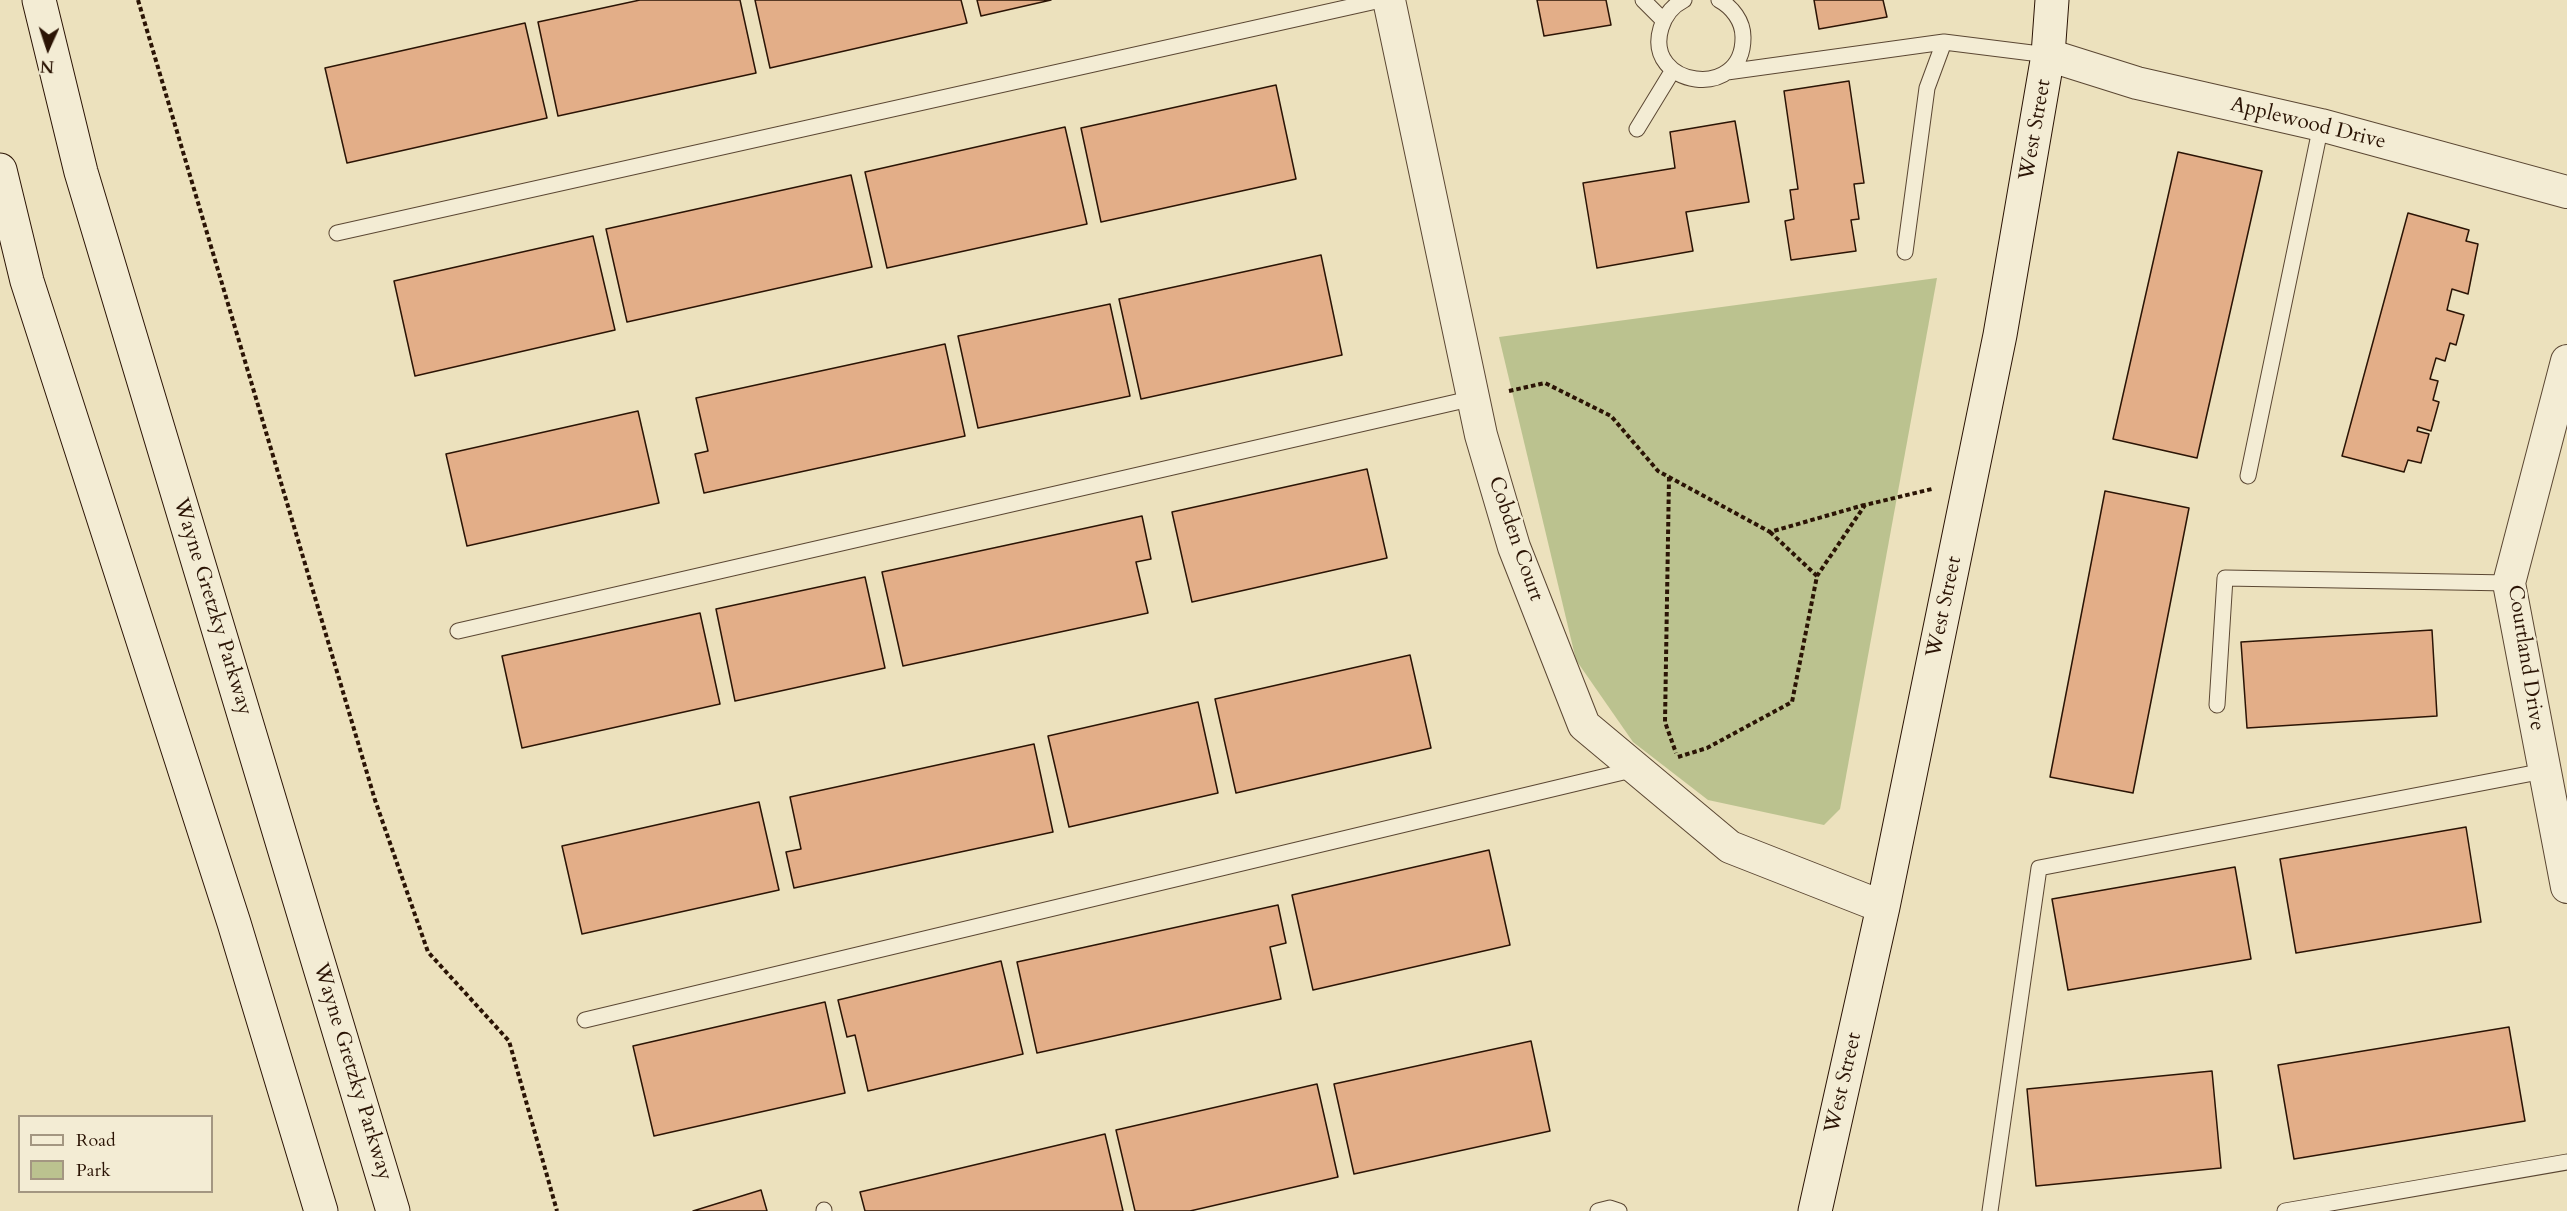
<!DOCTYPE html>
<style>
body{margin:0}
#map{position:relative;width:2567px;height:1211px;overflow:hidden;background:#ece1bd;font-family:Cardo,serif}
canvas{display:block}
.legend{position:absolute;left:18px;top:1115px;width:195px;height:78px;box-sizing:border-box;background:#f3ecd4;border:2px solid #a39681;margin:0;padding:8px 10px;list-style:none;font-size:18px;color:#2b1405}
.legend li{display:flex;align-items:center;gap:12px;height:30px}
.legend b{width:30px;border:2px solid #a39681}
.north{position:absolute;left:18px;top:18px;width:60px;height:60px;-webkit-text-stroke:4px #f3ecd4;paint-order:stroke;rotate:183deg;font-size:16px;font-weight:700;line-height:24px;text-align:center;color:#2b1405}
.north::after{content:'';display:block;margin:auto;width:21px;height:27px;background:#2b1405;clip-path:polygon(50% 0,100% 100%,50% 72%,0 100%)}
</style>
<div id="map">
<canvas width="2567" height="1211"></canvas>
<ul class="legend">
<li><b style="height:8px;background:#f3ecd4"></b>Road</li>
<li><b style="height:16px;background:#bbc28f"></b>Park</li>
</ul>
<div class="north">N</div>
</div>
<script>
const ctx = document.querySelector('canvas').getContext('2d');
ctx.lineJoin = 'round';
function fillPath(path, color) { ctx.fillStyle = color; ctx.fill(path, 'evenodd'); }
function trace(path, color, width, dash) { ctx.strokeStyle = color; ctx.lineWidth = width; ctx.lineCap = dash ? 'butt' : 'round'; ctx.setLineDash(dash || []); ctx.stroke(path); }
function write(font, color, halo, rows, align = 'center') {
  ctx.font = font + ' Cardo,serif'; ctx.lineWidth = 5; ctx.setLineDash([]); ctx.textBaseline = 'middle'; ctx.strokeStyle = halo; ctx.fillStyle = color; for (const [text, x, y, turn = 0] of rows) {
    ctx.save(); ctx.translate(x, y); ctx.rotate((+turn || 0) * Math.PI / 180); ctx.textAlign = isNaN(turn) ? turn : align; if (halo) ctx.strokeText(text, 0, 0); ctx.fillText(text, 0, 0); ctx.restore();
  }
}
fillPath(new Path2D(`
 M1937,278L1840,809L1824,825L1708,800L1633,742L1576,660L1499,337Z`), '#bbc28f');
const building = new Path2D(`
 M640,0H740L756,73L558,116L538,22Z
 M755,0H961L967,23L770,68Z
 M977,0H1051L981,16Z
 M1537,0H1606L1611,25L1544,36Z
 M1814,0H1883L1887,17L1819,29Z
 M525,23L547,118L347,163L325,68Z
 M1849,81L1864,183L1854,184L1859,219L1851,220L1856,251L1791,260L1785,221L1794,219L1790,190L1798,189L1784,91Z
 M1276,85L1296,179L1101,222L1081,128Z
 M1735,121L1749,202L1686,212L1693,251L1597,268L1583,183L1675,168L1670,132Z
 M1065,127L1087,224L887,268L865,172Z
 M2178,152L2262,171L2197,458L2113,439Z
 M851,175L872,267L627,322L606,229Z
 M2408,213L2469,230L2466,241L2478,244L2468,294L2452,289L2447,310L2464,315L2456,345L2450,343L2445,361L2436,358L2430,379L2438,381L2433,400L2439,402L2431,431L2418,427L2417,431L2429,434L2421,463L2408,460L2404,472L2342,456Z
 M593,236L615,330L415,376L394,281Z
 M1321,255L1342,355L1141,399L1119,299Z
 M1110,304L1130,396L978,428L958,336Z
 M945,344L965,436L704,493L695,454L708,451L696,398Z
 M638,411L659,503L467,546L446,454Z
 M1367,469L1387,558L1192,602L1172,512Z
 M2105,491L2189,508L2133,793L2050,777Z
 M1142,516L1151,559L1136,562L1148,613L903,666L882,572Z
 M865,577L885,668L735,701L716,609Z
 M700,613L720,704L522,748L502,656Z
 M2432,630L2437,716L2247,728L2241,642Z
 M1410,655L1431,748L1236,793L1215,699Z
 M1198,702L1218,793L1069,827L1048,736Z
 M1034,744L1053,832L794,888L786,852L801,849L790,797Z
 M759,802L779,890L582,934L562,846Z
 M2466,827L2481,922L2296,953L2280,859Z
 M1489,850L1510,945L1313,990L1292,895Z
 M2235,867L2251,959L2068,990L2052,899Z
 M1278,905L1286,943L1270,947L1281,999L1037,1053L1017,962Z
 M1001,961L1023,1054L868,1091L855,1035L847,1037L838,1000Z
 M825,1002L845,1093L654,1136L633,1046Z
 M2509,1027L2525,1121L2294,1159L2278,1065Z
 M1531,1041L1550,1131L1354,1174L1334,1084Z
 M2212,1071L2221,1168L2036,1186L2027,1089Z
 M1317,1084L1338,1177L1190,1211H1135L1116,1130Z
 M1105,1134L1123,1211H865L860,1192Z
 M761,1190L767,1211H693Z`);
fillPath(building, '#e3ae88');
trace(building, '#2b1405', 1.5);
const service = new Path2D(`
 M1643,0L1663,20
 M1684,0C1672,6 1665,15 1661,28C1643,87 1744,102 1743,37C1743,21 1732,7 1719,0
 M1727,72L1944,42L2048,55
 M1637,129L1673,70
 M337,233L1381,0
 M1905,252L1927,88L1944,42
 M2248,476L2321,125
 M458,631L1474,398
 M2217,705L2225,578L2509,583
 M585,1020L1636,769
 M824,1210V1211
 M1598,1211L1610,1208L1619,1211
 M1990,1211L2039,868L2544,771
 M2285,1211L2567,1162`);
const minor = new Path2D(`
 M1389,0L1481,435L1514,547L1584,725L1730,847L1883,907
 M2048,55L2137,83L2321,125L2567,192
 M2567,361L2509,583L2567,887`);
const secondary = new Path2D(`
 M39,0L81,172L393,1211
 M0,170L27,281L234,923L321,1211
 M1815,1211L1883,907L2000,335L2048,55L2052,0`);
trace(service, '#5b4733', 17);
trace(minor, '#5b4733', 34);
trace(secondary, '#2b1405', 35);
trace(new Path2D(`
 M138,0L375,800L428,952L509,1041L557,1211
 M1509,391L1545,383L1611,416L1658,471L1770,532L1864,505
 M1669,477L1665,722L1676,753
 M1770,532L1817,576
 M1678,757L1707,748L1792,702L1817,576L1865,505L1932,489`), '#2b1405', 4, [4.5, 3]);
trace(service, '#f3ecd4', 15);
trace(minor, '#f3ecd4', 32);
trace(secondary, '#f3ecd4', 33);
write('21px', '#2b1405', '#f3ecd4', [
 ["Applewood Drive",2308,124,14],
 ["West Street",2036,130,-80],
 ["Cobden Court",1515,539,71],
 ["Wayne Gretzky Parkway",212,607,73],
 ["West Street",1945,607,-78],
 ["Courtland Drive",2525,658,81],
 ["Wayne Gretzky Parkway",352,1072,73],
 ["West Street",1844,1083,-77]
]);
</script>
